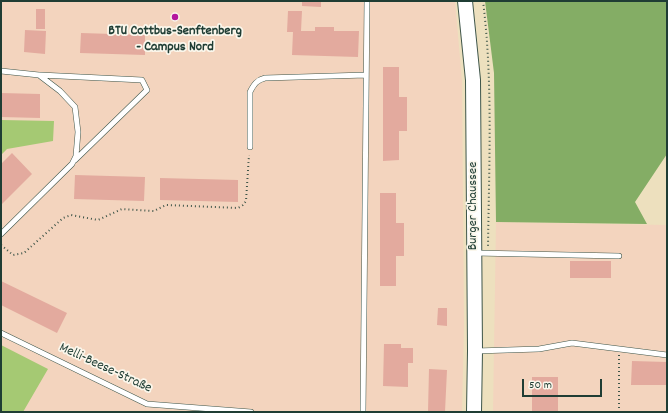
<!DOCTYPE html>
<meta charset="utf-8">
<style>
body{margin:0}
#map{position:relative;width:668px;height:413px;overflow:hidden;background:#ede0be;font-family:Dekko,sans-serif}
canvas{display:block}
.frame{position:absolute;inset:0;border:2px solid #1f3d34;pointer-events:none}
.scale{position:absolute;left:522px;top:379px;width:80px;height:18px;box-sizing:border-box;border:2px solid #1f3d34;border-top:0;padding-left:5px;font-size:12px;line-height:14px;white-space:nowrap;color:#1f3d34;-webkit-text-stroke:3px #fbf7ec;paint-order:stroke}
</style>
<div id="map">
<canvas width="668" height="413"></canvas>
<div class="frame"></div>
<div class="scale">50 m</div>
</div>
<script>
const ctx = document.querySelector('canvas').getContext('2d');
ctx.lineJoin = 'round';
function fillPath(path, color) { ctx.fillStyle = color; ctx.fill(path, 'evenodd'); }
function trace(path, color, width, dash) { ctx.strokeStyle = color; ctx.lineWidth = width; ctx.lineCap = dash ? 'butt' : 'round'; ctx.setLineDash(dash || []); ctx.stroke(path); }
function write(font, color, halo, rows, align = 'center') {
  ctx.font = font + ' Dekko,sans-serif'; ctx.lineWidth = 3.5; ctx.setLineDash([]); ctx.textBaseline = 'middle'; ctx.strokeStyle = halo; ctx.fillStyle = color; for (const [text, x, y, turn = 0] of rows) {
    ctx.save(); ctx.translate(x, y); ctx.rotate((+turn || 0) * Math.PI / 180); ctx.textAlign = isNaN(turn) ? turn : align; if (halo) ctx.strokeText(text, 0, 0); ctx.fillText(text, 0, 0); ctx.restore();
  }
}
fillPath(new Path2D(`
 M1,1H455L462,81L464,325L462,412H1Z
 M496,222L667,225V412H493Z`), '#f3d4be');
fillPath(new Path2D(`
 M1,120L54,121L53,141L7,149L1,155Z
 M1,345L48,369L23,412H1Z`), '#a5c973');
fillPath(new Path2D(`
 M485,1H667V154L635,202L647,224L496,222L494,73Z`), '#84ad65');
fillPath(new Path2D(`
 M302,1H321V7L302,6Z
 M36,9H45V29H36Z
 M288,11H302L301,31H315V27H334V31H359L358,57L292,55L293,32H287Z
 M25,30L46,31L45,54L24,52Z
 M81,33L145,35V55L80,53Z
 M383,67H399V97H407V131H399V160L383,161Z
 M1,93L40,94V118L1,117Z
 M12,153L32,174L1,205V164Z
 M75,175L145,177L144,201L74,199Z
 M160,178L238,180V202L160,200Z
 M380,193H396V223H404V256H396V286H380Z
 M570,261H611V278H570Z
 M1,281L67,313L57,333L1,305Z
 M438,308H447V326L437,325Z
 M384,344H401V348H413V363H408V387L383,386Z
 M632,361L667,362V385H631Z
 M429,369L447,370L445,412L428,411Z
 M532,377H558V412H532Z`), '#e3aa9e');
const service = new Path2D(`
 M1,71L39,75L60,91L75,107L78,132L76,156L72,164L1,234
 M40,75L142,80L147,90L75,160
 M250,147V92C254,84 257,80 265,78L366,75
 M475,253L619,256
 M1,333L147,404L251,412
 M476,351L539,349L572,343L667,355
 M363,412L367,1`);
const secondary = new Path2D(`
 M465,1L473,80L475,351L474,412`);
trace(service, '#3e5549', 6);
trace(secondary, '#3e5549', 16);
trace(new Path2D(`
 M483,1C493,81 489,166 488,247
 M1,245L13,255L24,253L63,218L71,215L98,220L122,209L154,211L166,205L238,208L243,205L246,201L249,155
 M619,355V412`), '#3e5549', 2, [1, 3]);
trace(service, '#fff', 5);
trace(secondary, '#fff', 14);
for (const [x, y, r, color] of [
 [175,17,4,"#b5179e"]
]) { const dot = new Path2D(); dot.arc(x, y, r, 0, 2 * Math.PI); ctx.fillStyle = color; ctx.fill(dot); trace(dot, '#fbf7ec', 1.5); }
write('bold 14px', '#1f3d34', '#fbf7ec', [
 ["BTU Cottbus-Senftenberg",175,32],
 ["- Campus Nord",175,48]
]);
write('14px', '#1f3d34', '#fbf7ec', [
 ["Burger Chaussee",474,206,-90],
 ["Melli-Beese-Straße",105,369,25]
]);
</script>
